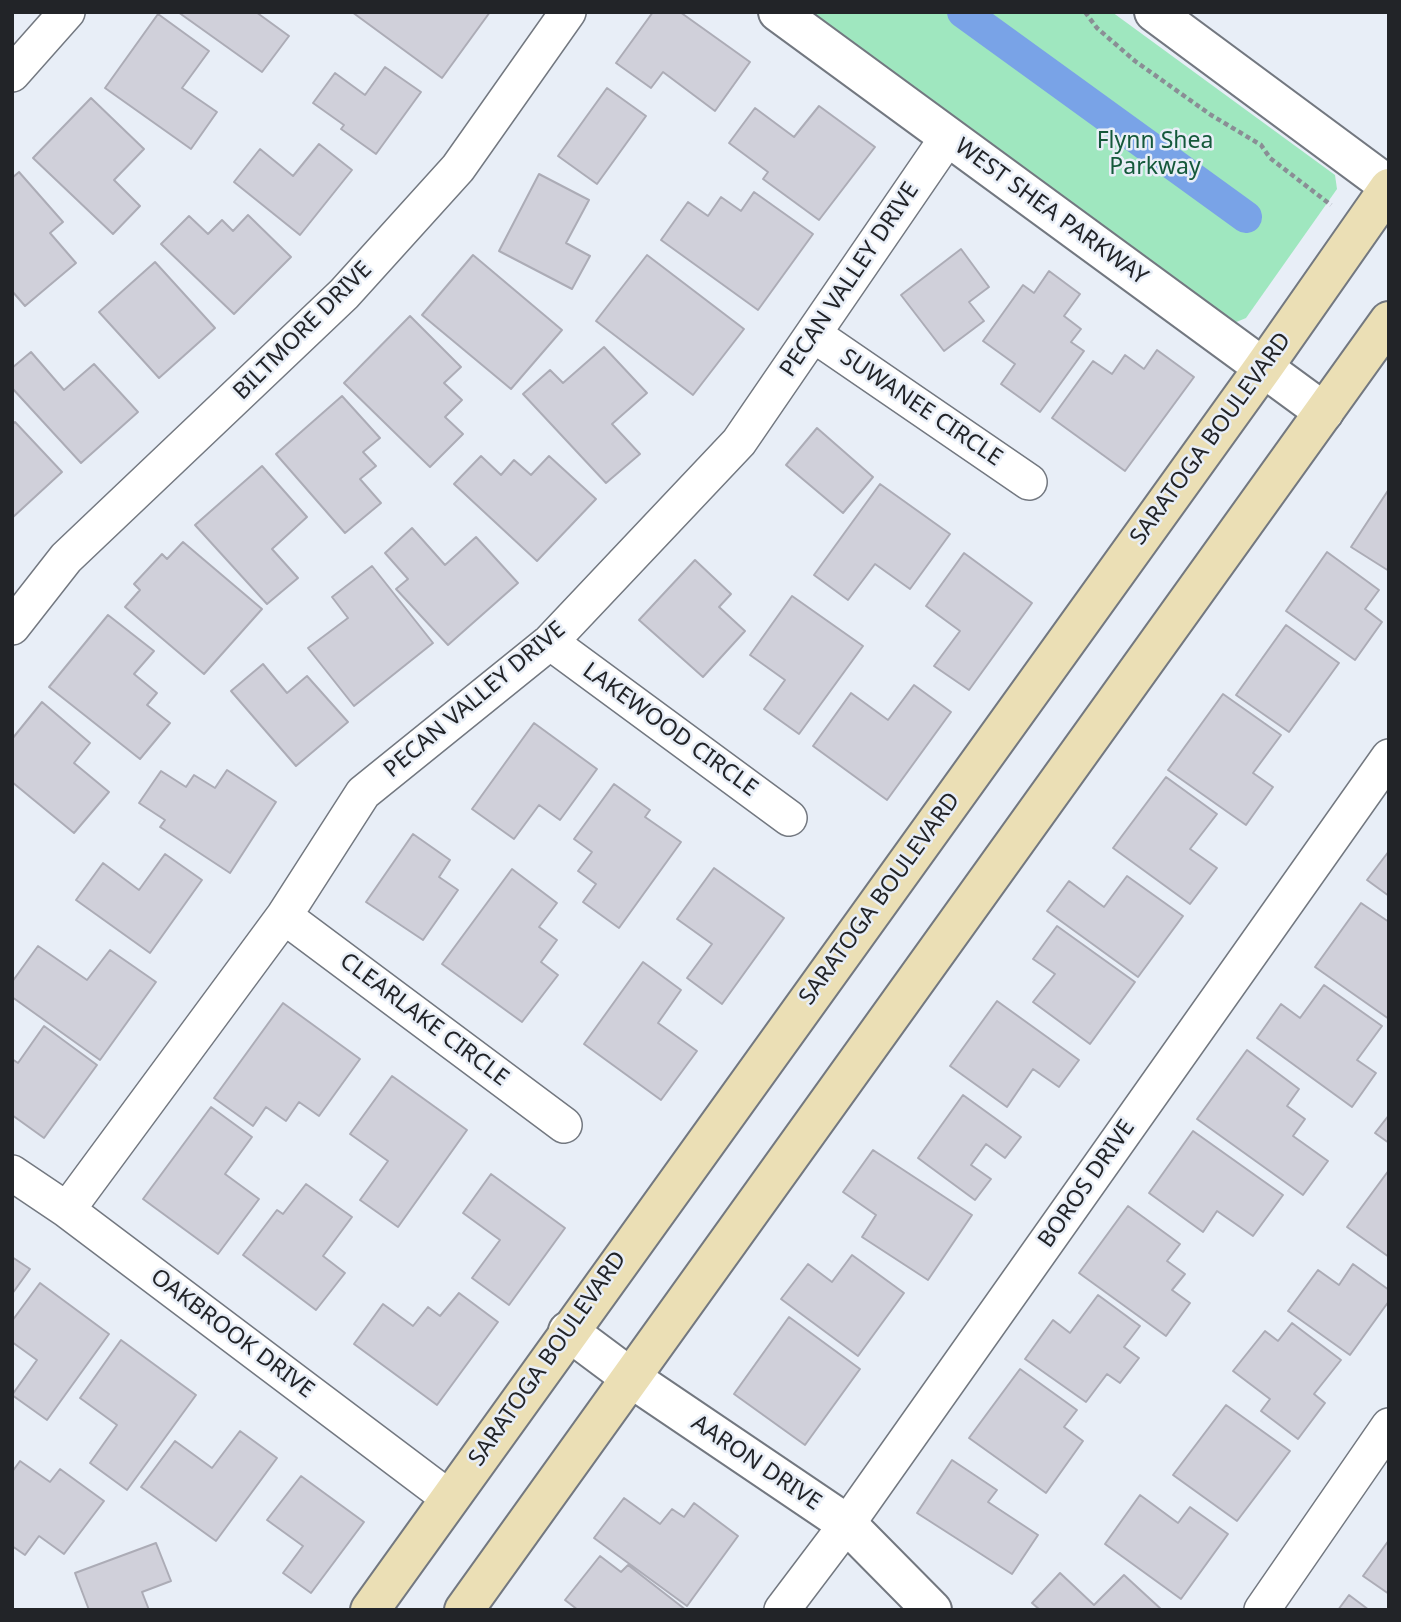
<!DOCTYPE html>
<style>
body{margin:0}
#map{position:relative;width:1401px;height:1622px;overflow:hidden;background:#e8eef7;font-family:"Noto Sans",sans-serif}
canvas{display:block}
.frame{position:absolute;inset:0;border:14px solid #222428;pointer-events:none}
</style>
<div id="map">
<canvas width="1401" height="1622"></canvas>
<div class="frame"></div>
</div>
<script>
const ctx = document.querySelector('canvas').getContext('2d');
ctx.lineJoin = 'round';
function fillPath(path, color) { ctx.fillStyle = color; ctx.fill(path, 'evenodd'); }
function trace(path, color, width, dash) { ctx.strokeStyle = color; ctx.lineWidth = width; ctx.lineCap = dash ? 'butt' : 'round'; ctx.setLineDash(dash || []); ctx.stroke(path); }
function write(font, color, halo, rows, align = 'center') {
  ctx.font = font + ' "Noto Sans",sans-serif'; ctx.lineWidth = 5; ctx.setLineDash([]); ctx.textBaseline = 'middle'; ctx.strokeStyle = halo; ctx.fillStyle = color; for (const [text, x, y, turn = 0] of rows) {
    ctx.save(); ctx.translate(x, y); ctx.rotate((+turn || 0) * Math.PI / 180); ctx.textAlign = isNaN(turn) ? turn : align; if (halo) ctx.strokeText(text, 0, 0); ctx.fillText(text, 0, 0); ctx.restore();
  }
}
fillPath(new Path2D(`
 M809,12H1112L1335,175L1337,189L1246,318L1234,323Z`), '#9fe7bf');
trace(new Path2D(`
 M963,12L1246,217`), '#79a3e7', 32);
const building = new Path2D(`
 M178,12H256L289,36L262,72Z
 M352,12H490L442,78Z
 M653,12H680L750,62L715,111L663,72L651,88L616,63Z
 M158,14L209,51L182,88L217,112L191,149L105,88Z
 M385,67L421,92L376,154L341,129L344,125L313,103L335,73L365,95Z
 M607,88L646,116L597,184L558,156Z
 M91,98L144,149L114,180L140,206L113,234L33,158Z
 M819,106L875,147L819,220L763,179L768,172L729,143L755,108L794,137Z
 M319,144L352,170L300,235L234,182L260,149L293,176Z
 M19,172L63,222L50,233L76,263L25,306L12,291V178Z
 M539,174L589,200L566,243L590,256L572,289L499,251Z
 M754,192L813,234L758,310L661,240L688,202L708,216L721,197L741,211Z
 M248,215L291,257L234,314L161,244L189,216L208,234L222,220L233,231Z
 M961,249L989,287L969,302L984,321L944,351L901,295Z
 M473,255L562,330L511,389L422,315Z
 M647,255L744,329L693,395L596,321Z
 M155,262L215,328L159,378L99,312Z
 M1049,271L1080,294L1064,316L1081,329L1071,342L1084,351L1040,412L1001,384L1015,364L983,341L1023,285L1034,293Z
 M410,316L461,367L444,383L462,400L445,417L463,434L430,467L344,383Z
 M604,347L647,393L612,424L640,454L606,483L523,394L550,370L563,383Z
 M1157,350L1194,377L1125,471L1052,418L1093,361L1112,374L1125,355L1144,369Z
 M31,352L64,390L94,364L138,412L81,463L12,388V368Z
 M342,396L380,438L363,452L376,466L360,479L381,503L345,533L276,454Z
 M15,422L62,472L12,518V425Z
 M817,428L873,477L843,513L786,465Z
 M481,456L501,475L514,460L531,475L549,456L596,499L537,561L454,484Z
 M262,466L307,517L272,549L298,578L267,604L195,525Z
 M880,484L950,534L910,589L875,564L848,600L814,575Z
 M1389,489V571L1351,547Z
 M412,528L445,565L476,537L518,583L448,645L396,589L408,579L385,553Z
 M183,542L262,609L204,674L125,607L140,590L134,584L162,554L167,559Z
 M1327,552L1379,590L1365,609L1382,622L1355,660L1286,611Z
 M964,553L1032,603L969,690L934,666L960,631L926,606Z
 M695,560L731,594L719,607L745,631L703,677L639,620Z
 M372,566L433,643L354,706L308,648L348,618L332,597Z
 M792,596L863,646L799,734L764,709L785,680L750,655Z
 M108,615L154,651L134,674L157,693L147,705L170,723L140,759L49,687Z
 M1286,625L1339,663L1289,732L1236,695Z
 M263,664L287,693L307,676L348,722L296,766L231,691Z
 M914,685L951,712L887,800L813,746L851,693L888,720Z
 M1223,694L1281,735L1253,773L1273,787L1246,825L1168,770Z
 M42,702L90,743L74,763L109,792L74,833L12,782V739Z
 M534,723L597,769L560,820L539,805L514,839L472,809Z
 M227,770L276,802L230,873L160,827L165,820L139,803L161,771L186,787L194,775L215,788Z
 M1166,777L1217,814L1190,849L1217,868L1190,904L1113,848Z
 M614,784L650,810L645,817L681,842L619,928L583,902L596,884L578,871L592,852L574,839Z
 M413,834L450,860L439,877L458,890L423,940L366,902Z
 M1389,851V896L1367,880Z
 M165,854L202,880L150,953L76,900L103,863L139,890Z
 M714,868L784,918L722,1004L687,978L712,944L677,919Z
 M512,869L557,903L539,927L557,940L541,962L558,975L522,1022L442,964Z
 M1127,876L1183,916L1138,977L1047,911L1069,881L1104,907Z
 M1361,903L1389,922V1019L1315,967Z
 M1057,926L1135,982L1090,1044L1033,1002L1055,974L1033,959Z
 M38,946L87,980L110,950L156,982L100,1060L12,997V982Z
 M643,962L681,990L658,1023L697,1051L661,1100L584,1044Z
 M1324,985L1382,1026L1357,1060L1376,1073L1352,1107L1257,1038L1281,1004L1300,1018Z
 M997,1001L1079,1060L1059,1087L1033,1069L1007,1107L950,1066Z
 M283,1003L360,1059L319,1116L299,1102L286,1121L266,1107L253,1126L214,1098Z
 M44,1026L97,1065L44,1138L12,1115V1059L18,1063Z
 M1247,1050L1299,1089L1287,1106L1305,1119L1293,1136L1328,1161L1303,1195L1197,1119Z
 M392,1076L467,1130L398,1227L360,1200L388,1161L350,1134Z
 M963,1095L1021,1137L1005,1158L986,1144L971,1165L991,1179L975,1200L918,1158Z
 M211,1107L252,1137L225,1174L259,1199L218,1254L143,1199Z
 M1389,1115V1143L1375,1133Z
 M1193,1131L1283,1195L1253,1236L1217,1211L1203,1232L1149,1193Z
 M873,1150L972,1215L928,1280L862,1237L876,1215L843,1192Z
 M1389,1170V1257L1347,1227Z
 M491,1174L565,1228L509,1305L472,1278L500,1240L463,1213Z
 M306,1184L352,1217L323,1256L345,1273L316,1310L243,1255L277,1210L283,1214Z
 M1128,1206L1180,1244L1167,1261L1185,1274L1172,1290L1190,1303L1166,1336L1079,1273Z
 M852,1255L904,1293L858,1356L781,1299L808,1264L832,1282Z
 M12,1257L30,1269L12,1294Z
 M1353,1264L1389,1290V1301L1350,1355L1288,1311L1318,1270L1339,1285Z
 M40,1283L109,1334L47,1420L12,1395L37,1360L12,1342V1321Z
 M459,1293L498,1322L437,1405L354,1344L383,1304L413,1326L428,1307L440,1316Z
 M1098,1295L1140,1326L1124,1347L1139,1358L1120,1383L1107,1374L1086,1402L1025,1359L1053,1320L1070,1333Z
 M789,1317L860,1369L805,1445L734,1394Z
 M1292,1323L1341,1360L1314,1394L1325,1403L1298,1439L1261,1411L1270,1399L1233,1371L1265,1331L1278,1341Z
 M121,1340L196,1395L127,1490L90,1463L117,1425L80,1398Z
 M1020,1369L1077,1410L1064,1427L1083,1441L1046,1493L969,1438Z
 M1226,1405L1290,1451L1237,1521L1173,1475Z
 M240,1431L277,1458L216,1541L141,1487L175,1441L212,1468Z
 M952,1460L997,1490L988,1502L1038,1535L1012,1574L917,1513Z
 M20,1461L50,1482L60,1469L104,1501L64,1554L39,1536L25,1555L12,1546V1472Z
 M301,1476L364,1522L311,1593L283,1573L303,1546L267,1520Z
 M1140,1495L1178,1523L1190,1507L1228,1534L1181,1599L1105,1544Z
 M624,1498L660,1524L672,1509L684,1517L694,1503L738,1536L687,1606L594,1538Z
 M1389,1540V1594L1363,1576Z
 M156,1543L171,1581L142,1592L149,1610H89L75,1573Z
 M600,1556L621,1572L628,1565L686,1610H578L565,1600Z
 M1060,1573L1094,1605L1124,1575L1162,1610H1040L1032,1603Z
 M1349,1595L1369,1610H1338Z`);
fillPath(building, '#d0d0da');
trace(building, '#acacb6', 2);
const minor = new Path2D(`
 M12,74L67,12
 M813,334L1029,482
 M12,627L66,558L344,294L458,168L568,12
 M550,642L789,818
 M284,916L564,1125
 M12,1173L67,1210L449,1498
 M67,1210L284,916L363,793L550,642L739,442L948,137
 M782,1610L847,1524L1389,757
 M1262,1610L1389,1426`);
const tertiary = new Path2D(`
 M778,12L1324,412
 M1154,12L1389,186
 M568,1331L631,1378L847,1524L932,1610`);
const secondary = new Path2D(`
 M370,1610L1263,368L1389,188
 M464,1610L1389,321`);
trace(minor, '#737880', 38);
trace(tertiary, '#737880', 42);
trace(secondary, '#737880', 42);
trace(new Path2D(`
 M1085,12L1097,28L1135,61L1211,115L1261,145L1270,158L1331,205`), '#8a8e95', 4.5, [5, 3.5]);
trace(minor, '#fff', 35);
trace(tertiary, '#fff', 38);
trace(secondary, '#ebdfb5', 38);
write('23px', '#14593b', '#e8eef7', [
 ["Flynn Shea",1155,141],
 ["Parkway",1155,167]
]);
write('23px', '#222428', '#e8eef7', [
 ["WEST SHEA PARKWAY",1051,212,36],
 ["PECAN VALLEY DRIVE",850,280,-56],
 ["BILTMORE DRIVE",303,331,-45],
 ["SUWANEE CIRCLE",921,408,34],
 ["SARATOGA BOULEVARD",1211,439,-54],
 ["PECAN VALLEY DRIVE",475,700,-40],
 ["LAKEWOOD CIRCLE",670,730,36],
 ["SARATOGA BOULEVARD",880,899,-54],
 ["CLEARLAKE CIRCLE",424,1020,37],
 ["BOROS DRIVE",1087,1184,-55],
 ["OAKBROOK DRIVE",232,1334,37],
 ["SARATOGA BOULEVARD",548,1359,-55],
 ["AARON DRIVE",756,1463,34]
]);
</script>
